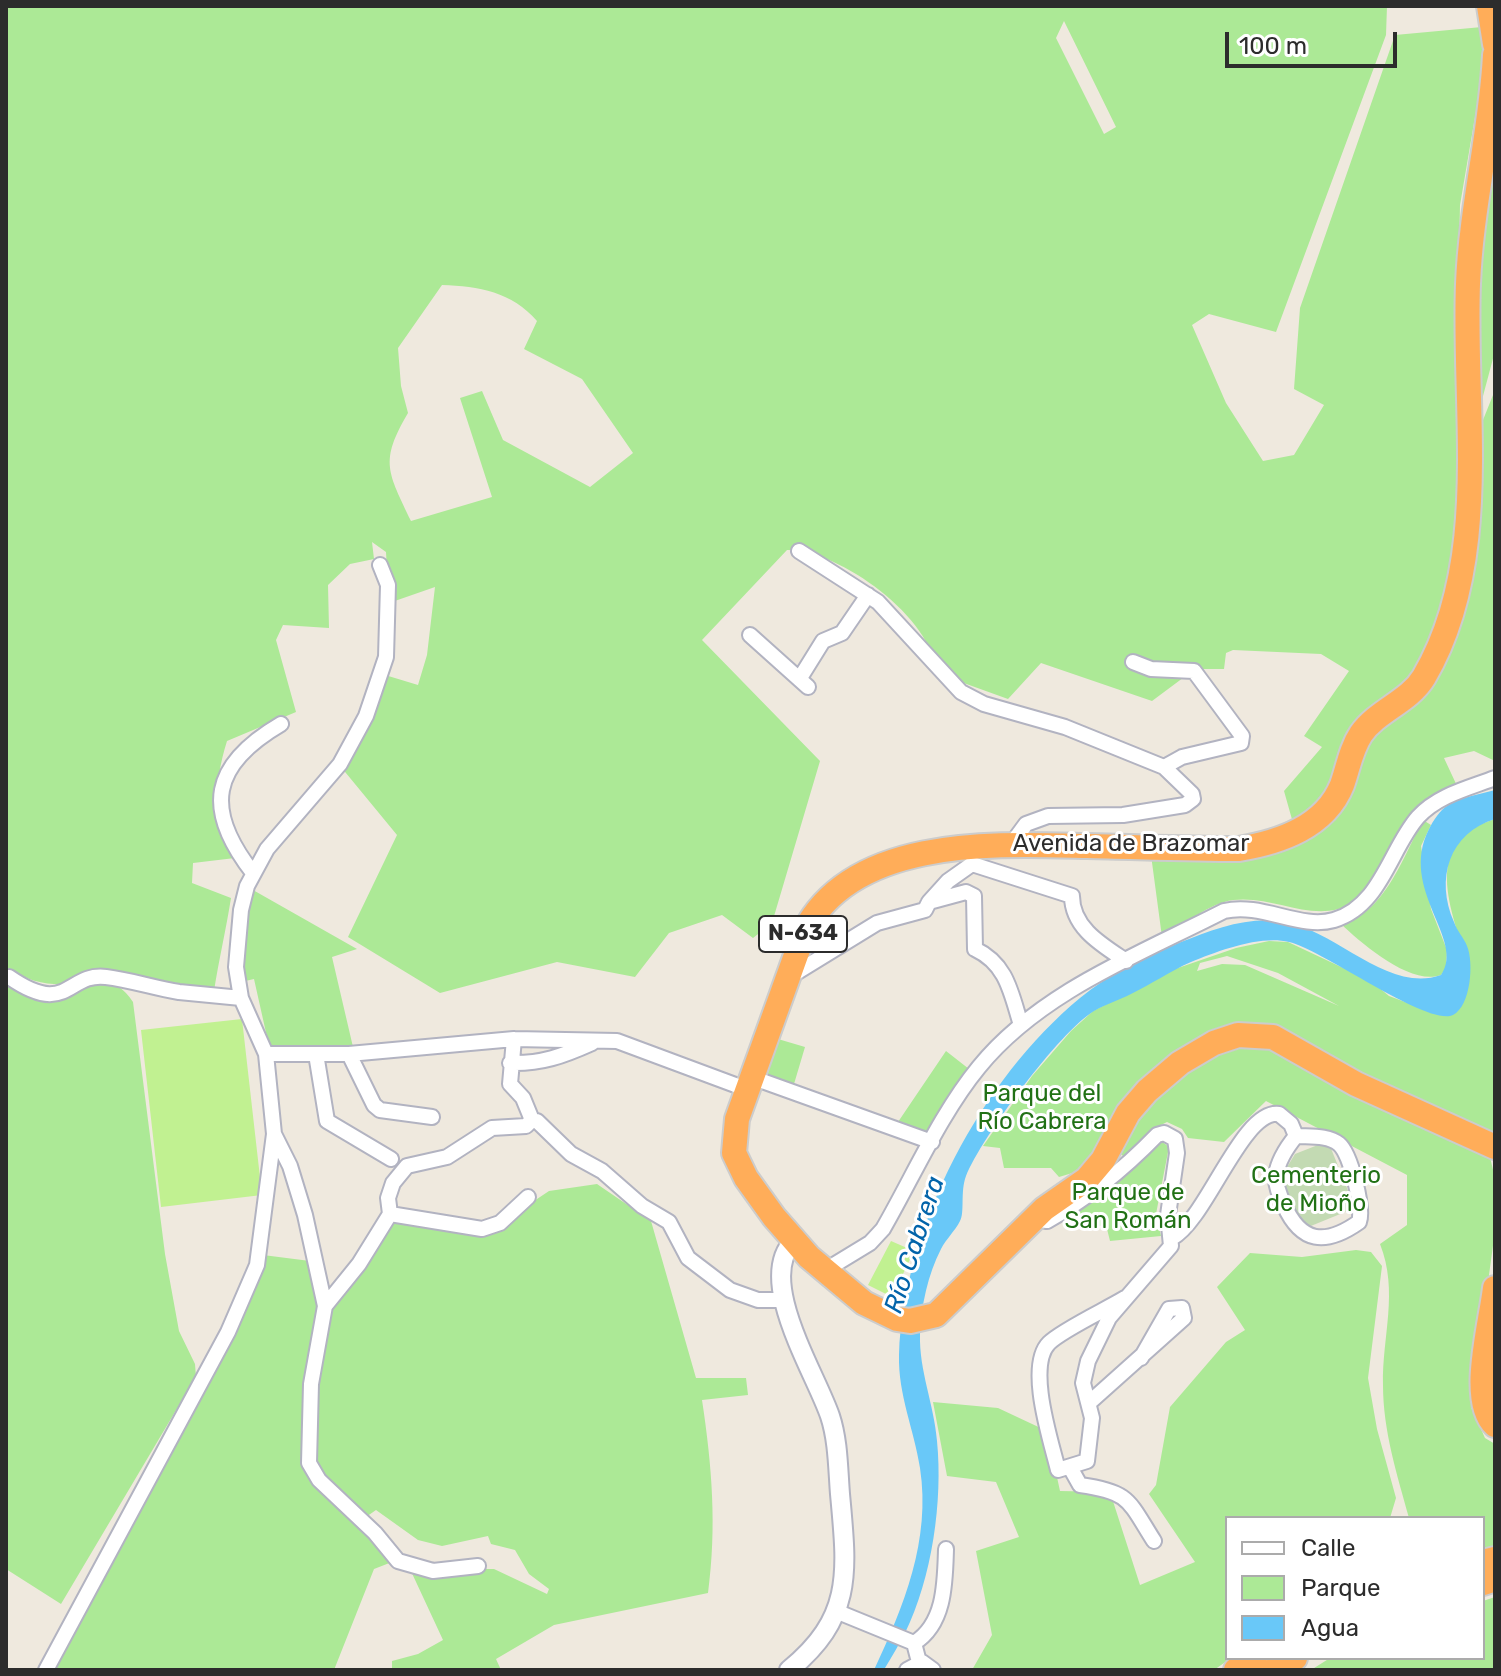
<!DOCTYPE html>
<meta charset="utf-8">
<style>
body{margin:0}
#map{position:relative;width:1501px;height:1676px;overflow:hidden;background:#efe9de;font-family:Rubik,sans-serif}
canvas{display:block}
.frame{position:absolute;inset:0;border:8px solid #2c2c2c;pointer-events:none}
.legend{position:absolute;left:1225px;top:1516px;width:260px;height:144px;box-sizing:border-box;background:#fff;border:2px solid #ababab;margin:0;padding:10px 14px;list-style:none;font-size:24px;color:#2c2c2c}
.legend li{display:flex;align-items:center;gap:16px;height:40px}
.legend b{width:40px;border:2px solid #ababab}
.scale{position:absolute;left:1225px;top:32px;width:172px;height:36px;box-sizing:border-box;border:4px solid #2c2c2c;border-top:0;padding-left:10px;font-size:24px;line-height:28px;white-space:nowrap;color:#2c2c2c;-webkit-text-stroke:6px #fff;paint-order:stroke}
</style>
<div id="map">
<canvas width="1501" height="1676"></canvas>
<div class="frame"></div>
<ul class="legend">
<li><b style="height:10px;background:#fff"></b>Calle</li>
<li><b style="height:22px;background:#ace996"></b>Parque</li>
<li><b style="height:22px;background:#69c8f8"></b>Agua</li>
</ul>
<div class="scale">100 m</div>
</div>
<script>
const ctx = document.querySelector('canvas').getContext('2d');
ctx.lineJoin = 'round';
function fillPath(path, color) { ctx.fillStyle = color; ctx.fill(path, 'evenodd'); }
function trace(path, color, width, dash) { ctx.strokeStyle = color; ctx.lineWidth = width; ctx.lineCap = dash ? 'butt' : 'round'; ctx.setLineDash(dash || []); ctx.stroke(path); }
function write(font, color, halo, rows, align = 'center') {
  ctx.font = font + ' Rubik,sans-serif'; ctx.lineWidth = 6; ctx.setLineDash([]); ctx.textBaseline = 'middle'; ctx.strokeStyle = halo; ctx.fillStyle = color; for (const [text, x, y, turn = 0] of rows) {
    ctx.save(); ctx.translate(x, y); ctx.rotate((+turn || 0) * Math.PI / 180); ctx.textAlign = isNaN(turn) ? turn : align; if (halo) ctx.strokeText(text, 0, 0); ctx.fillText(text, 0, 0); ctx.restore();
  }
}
fillPath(new Path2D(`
 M6,6H1387L1386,35L1276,332L1209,314L1192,325L1226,403L1263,461L1294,455L1324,405L1294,389L1300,308L1395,35L1482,27V76L1460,205L1458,306L1464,506L1456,571L1423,671L1337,782L1295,830L1284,791L1322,747L1304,736L1349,671L1321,654L1233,650L1226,653L1224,669H1195L1152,701L1041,663L1008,699L936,673C934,618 838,549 787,550L702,640L820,761L772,923L753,938L722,915L669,933L635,977L557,962L440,993L348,937L397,835L341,767L385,675L418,685L427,655L435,587L389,603L386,552L372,542L374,559L350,564L328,585L329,628L283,625L276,640L296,712L227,741C212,789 217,812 235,858L193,863L192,883L231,898C226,930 219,959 214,991C190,986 164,979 140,978C88,975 55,1000 6,967ZM1064,21L1116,127L1104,134L1056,38ZM442,285C479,286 512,292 537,321L524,349L582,379L633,453L590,487L503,440L482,391L460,398L492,497L411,521C388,472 379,462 408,413L401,386L398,348Z
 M1495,121V351L1479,411L1480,237Z
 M1495,390V761L1474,751L1444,758L1458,788C1446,794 1424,801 1415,811C1392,838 1386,884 1354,903C1313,925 1276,895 1233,900C1210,903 1183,925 1162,937L1151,855L1288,846L1376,730L1432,678L1483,420Z
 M1495,819V1134L1241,1025L1101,1142L1079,1171L1059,1177L1051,1168H1004L1000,1148L983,1146L1032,1076L1071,1031L1093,1011L1175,969L1236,948L1269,941L1288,942L1371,981L1389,996L1440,1015L1467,985L1470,974C1456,918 1415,843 1495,819ZM1227,956L1278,973L1339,1006L1245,965L1222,964L1197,971L1200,963Z
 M1423,820L1431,825L1421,846L1431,909L1447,950L1446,968L1441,975C1411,986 1362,944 1341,924C1385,913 1403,857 1423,820Z
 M253,890L357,949L332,957L353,1047L269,1046L254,979L241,982L245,926Z
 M6,980C14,986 23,994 32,997C75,1012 102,955 133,1002L165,1254L179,1331L195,1364L196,1377L191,1385L61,1604L6,1569Z
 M778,1039L805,1047L794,1084L766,1075Z
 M1264,1043L1488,1149L1495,1178V1231L1471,1407L1485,1438L1495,1444V1549L1483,1552V1518H1409C1397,1474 1383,1431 1383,1385C1382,1336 1399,1292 1380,1244L1407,1225V1175L1266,1101L1224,1142L1188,1138L1182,1129L1167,1122L1151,1130L1125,1157L1115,1151L1157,1091L1220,1049Z
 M946,1051L969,1069L929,1134L898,1122Z
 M1161,1141L1169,1147L1156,1214L1161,1236L1110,1241L1106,1225L1069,1230V1218Z
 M597,1184L651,1221L696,1378H746L748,1395L702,1400C712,1466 717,1527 708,1593L554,1625L496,1659L501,1670H392V1661L418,1654L443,1640L410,1569H494L547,1594L549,1589L529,1574L515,1550L491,1544L488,1536L442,1546L418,1540L376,1510L366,1517L350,1506L314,1463V1385L329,1312L394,1222L486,1233L549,1191Z
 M1356,1250L1371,1252L1382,1266L1368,1378L1377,1429L1396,1498L1390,1518H1227V1658H1231L1214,1670H972L992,1635L976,1551L1019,1537L996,1482L947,1476L933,1402L998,1408L1047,1431L1060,1491L1110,1492L1140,1585L1195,1562L1149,1494L1156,1485L1170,1407L1226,1342L1245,1330L1217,1287L1250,1253L1302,1257Z
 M263,1255L310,1261L319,1309L305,1458L392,1562L374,1569L334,1670H52L219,1363Z
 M1495,1597V1670H1311L1330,1658H1483V1601Z`), '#ace996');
fillPath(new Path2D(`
 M1328,1141L1355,1208L1301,1230L1281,1177L1295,1154Z`), '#c3dab3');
fillPath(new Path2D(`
 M242,1019L262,1195L161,1207L141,1030Z
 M891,1241L914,1251L892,1297L868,1285Z`), '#c1f191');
fillPath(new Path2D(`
 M1495,790V819C1449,833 1435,879 1454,922C1457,931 1464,938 1467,946C1474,962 1471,1006 1453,1015C1428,1027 1323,950 1289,942C1260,935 1218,951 1191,962C1170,971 1152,984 1131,994C1119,1000 1106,1004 1094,1011C1059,1032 982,1137 966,1176C960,1192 965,1212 960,1221C955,1231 946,1239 941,1249C928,1274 921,1306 920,1334C919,1371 934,1404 937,1441C943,1501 932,1578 905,1633C899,1645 892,1656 885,1668L874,1670C904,1606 931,1540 920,1468C914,1429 898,1395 899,1355C904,1225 981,1080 1080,998C1109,974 1147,956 1181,942C1213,929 1251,915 1286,922C1336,931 1389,994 1441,975C1466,939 1398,890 1429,829C1433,821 1440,810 1448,805C1462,797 1480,794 1495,790Z`), '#69c8f8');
const street = new Path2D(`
 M799,551L878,602L961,692L984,704L1065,727L1164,767L1192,794L1193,799L1185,805L1123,815L1048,816L1026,824L1012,843
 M750,635L808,687
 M1133,662L1151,669L1194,671L1242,736L1241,743L1182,757L1164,767
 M800,678L823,641L842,633L868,595
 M253,873C203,809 211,765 281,724
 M929,902L948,881L972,864L1072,896C1072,928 1102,945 1126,961
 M790,973L794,974L877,923L925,910L929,902L966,892L974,896L975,949C1007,964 1011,993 1021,1025
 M9,977C68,1018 67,972 106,977C131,980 154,988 179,992C199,994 220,996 241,998
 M514,1039L510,1084L523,1098L532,1120
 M266,1054H349L514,1039L617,1041L746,1089
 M316,1054L327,1121L391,1159
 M349,1054L374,1105L380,1110L432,1117
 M510,1063C541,1064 563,1056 592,1043
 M751,1077L932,1142
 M274,1134L290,1166L305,1215L325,1306L311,1384L309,1463L319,1480L375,1533L398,1561L433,1571L478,1566
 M1296,1136C1310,1137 1328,1135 1339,1144C1351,1154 1364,1209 1359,1222C1325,1246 1301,1243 1284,1205C1280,1196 1275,1185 1276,1175C1278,1161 1287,1147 1296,1136Z
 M390,1214L482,1229L500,1223L528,1197
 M1035,1219L1047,1221C1087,1199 1125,1168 1157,1135L1164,1133L1175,1139L1177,1153L1168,1215L1171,1246L1109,1318L1088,1361L1083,1383L1092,1418L1087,1461L1058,1470C1051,1441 1026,1366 1049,1343C1062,1330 1107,1309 1125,1298
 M1172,1238C1207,1219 1242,1109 1279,1114L1291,1124L1296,1136
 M824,1271L870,1243L883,1229C913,1177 941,1113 979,1067C1040,992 1140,954 1224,911C1262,902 1300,930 1334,920C1381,906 1390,849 1418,817C1438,795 1469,788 1495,778
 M325,1306L359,1264L390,1214L388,1198L393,1183L407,1166L447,1157L492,1128L526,1126L532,1120L537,1121L571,1154L602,1171L642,1206L669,1222L688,1258L730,1290L758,1300H782
 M1090,1402L1184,1318L1182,1308L1169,1309L1141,1358
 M1071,1469L1080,1485C1130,1492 1128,1500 1154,1541
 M838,1612L914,1643
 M919,1662L914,1643C945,1624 945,1583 946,1549
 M46,1670L228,1332L257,1265L274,1134L266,1054L241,998L236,967L241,910L247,886L267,849L340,764L366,716L386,657L388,585L380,565
 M907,1670L922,1662L933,1670`);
const secondary = new Path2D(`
 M789,1670C854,1617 847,1571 840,1494C838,1468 838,1440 830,1416C815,1372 755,1279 794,1241`);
const highway = new Path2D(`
 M1489,6L1495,44
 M1495,55C1491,132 1471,207 1468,284C1463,412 1492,561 1424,677C1409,702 1378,710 1361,734C1351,749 1348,768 1342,785C1325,827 1280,842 1239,849C1188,849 1138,847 1087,846C997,844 855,836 805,930L737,1119L734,1153L746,1178L774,1217L809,1257L864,1303L897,1319L910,1321L936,1315L1044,1209L1087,1179L1103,1160L1128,1113L1147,1091L1180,1063L1214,1043L1238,1035L1273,1037L1356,1084L1495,1147
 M1495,1288C1491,1323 1469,1401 1495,1425
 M1483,1562L1495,1559
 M1483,1583L1495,1579
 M1236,1670L1255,1658
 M1274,1670L1295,1658`);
trace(street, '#b2b3c1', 18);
trace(secondary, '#b2b3c1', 22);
trace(highway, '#ccc', 28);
trace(street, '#fff', 14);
trace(secondary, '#fff', 18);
trace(highway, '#ffad59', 24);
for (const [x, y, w] of [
 [803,934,88]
]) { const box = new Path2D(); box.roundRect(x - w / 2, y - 18, w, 36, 6); ctx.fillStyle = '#fff'; ctx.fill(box); trace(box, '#2c2c2c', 2); }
write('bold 22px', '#2c2c2c', null, [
 ["N-634",803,934]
]);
write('24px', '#2c2c2c', '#fff', [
 ["Avenida de Brazomar",1131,844]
]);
write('24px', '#217115', '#fff', [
 ["Parque del",1042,1094],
 ["Río Cabrera",1042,1122],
 ["Cementerio",1316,1176],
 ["de Mioño",1316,1204],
 ["Parque de",1128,1193],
 ["San Román",1128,1221]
]);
write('italic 26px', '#0264aa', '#fff', [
 ["Río Cabrera",915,1245,-72]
]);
</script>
